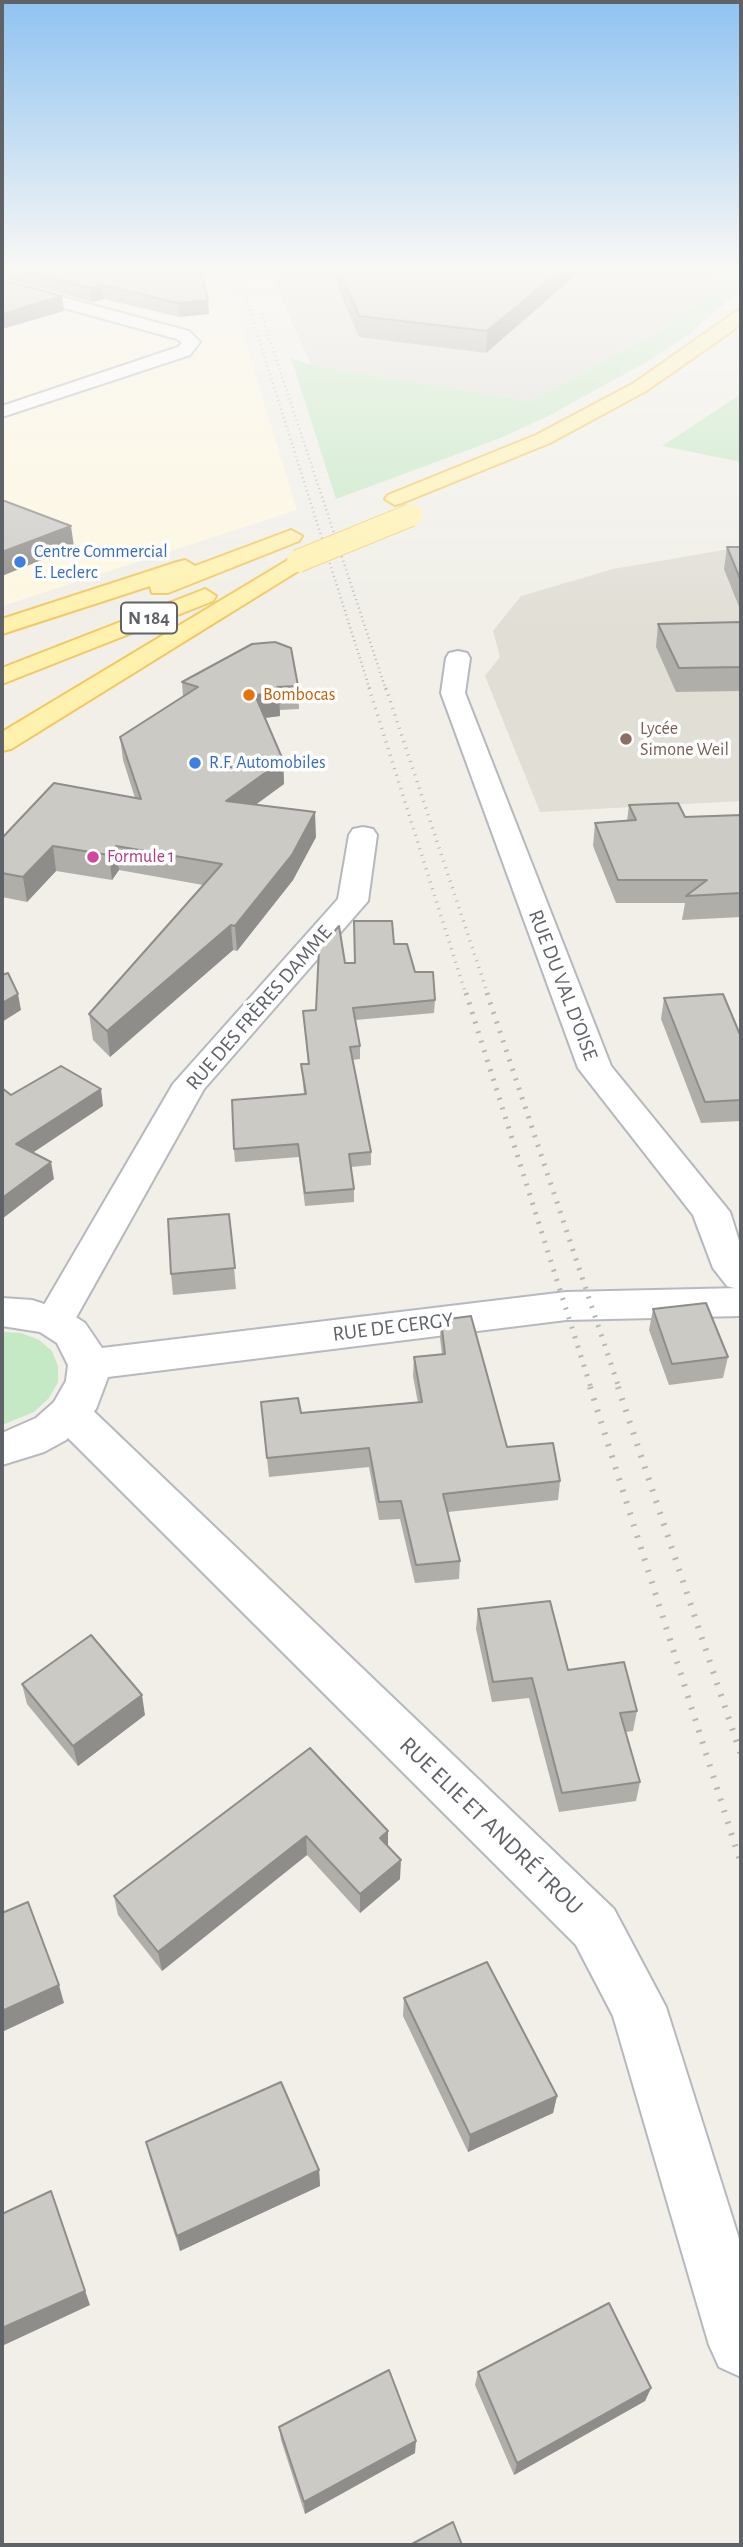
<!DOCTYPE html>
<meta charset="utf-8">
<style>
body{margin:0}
#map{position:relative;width:743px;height:2547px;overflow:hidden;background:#f1efe8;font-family:"Alegreya Sans",sans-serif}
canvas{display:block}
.frame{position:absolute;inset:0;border:4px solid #5f6368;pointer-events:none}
</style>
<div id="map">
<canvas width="743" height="2547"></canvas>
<div class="frame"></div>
</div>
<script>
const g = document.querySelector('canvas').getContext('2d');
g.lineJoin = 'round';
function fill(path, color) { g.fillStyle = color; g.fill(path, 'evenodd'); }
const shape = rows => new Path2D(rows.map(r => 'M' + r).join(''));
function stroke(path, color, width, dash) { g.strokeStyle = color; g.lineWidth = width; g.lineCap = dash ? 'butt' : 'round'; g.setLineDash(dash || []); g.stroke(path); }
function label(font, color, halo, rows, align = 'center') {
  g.font = font + ' "Alegreya Sans",sans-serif'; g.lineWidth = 7; g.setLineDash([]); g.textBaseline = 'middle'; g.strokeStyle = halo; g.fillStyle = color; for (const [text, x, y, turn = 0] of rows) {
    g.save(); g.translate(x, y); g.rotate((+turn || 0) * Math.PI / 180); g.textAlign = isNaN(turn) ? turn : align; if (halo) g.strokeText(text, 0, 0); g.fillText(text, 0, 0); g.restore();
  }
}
const commercial = shape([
 [2,267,222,267,297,510,2,606]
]);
const industrial = shape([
 [267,267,732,267,694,306,657,332,531,401,311,365]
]);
const education = shape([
 [741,547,741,801,540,812,485,676,500,657,493,631,521,596,613,569]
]);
const green = shape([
 [732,267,741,267,741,289,689,334,650,360,550,415,498,439,336,499,291,358,311,365,531,401,657,332,694,306],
 [741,394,741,462,662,446],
 [2,1332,21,1333,39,1340,52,1351,58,1366,58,1382,49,1398,34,1412,2,1425]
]);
const street = shape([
 [2,281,189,331,200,342,190,355,2,417,2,406,178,347,182,343,177,339,2,291,2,281],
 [458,651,467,653,470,658,465,693,611,1066,730,1212,741,1247,741,1290,727,1286,713,1268,693,1215,578,1068,441,693,446,658,449,653,458,651],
 [363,827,373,829,377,835,368,901,204,1089,68,1332,54,1336,40,1332,34,1322,173,1084,338,899,349,835,353,829,363,827],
 [69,1397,84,1402,614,1909,666,2007,741,2245,741,2377,719,2367,709,2345,613,2016,576,1945,54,1424,48,1413,54,1402,69,1397]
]);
const secondary = shape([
 [741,1288,741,1316,566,1320,108,1377,96,1409,66,1440,44,1452,2,1465,2,1433,36,1418,54,1402,66,1381,68,1365,57,1343,40,1332,2,1326,2,1298,32,1300,68,1312,85,1323,102,1348,566,1292,741,1288]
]);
const primary = shape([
 [741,308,741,322,732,331,646,391,550,443,402,503,395,505,385,499,388,495,536,435,634,383,741,308],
 [291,530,302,536,299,541,168,593,152,593,150,586,2,634,2,619,177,562,185,560,195,566,291,530],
 [298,554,306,556,309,561,306,566,11,749,2,751,2,732,298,554],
 [205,589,216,596,213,601,2,684,2,668,205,589]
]);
const railFar3 = shape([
 [236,267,370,690],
 [261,313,386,690]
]);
const railFar2 = shape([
 [369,688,466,995],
 [386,688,488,995]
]);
const railFar1 = shape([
 [466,993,591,1388],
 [487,993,619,1388]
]);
const rail = shape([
 [590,1387,741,1864],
 [618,1387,741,1755]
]);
const primaryBridge = shape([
 [298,561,411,515]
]);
const wall = shape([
 [2,267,200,267,208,300,209,314,179,317,104,299,92,302,3,278,2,279],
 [291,267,585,267,486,353,359,337,337,286,337,277,291,272],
 [727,547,741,547,741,612,724,569],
 [741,622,741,691,676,692,656,647,658,624],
 [182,682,298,686,299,709,280,710,280,716,265,718,283,760,284,784,256,804,316,837,293,880,237,951,233,950,110,1057,93,1040,89,1014,203,885,119,870,112,880,56,871,27,902,2,897,2,838,135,798,123,760,120,737,183,697],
 [629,805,685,817,741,815,741,917,682,920,685,903,616,903,593,846,595,823,627,821],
 [394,944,415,972,435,1000,434,1013,355,1020,360,1046,360,1059,352,1060,371,1152,371,1165,351,1167,354,1189,354,1202,305,1206,299,1157,235,1162,234,1149,304,1094,301,1064,308,1064,303,1011,316,1010,345,963,354,963],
 [664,998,741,1037,741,1121,701,1123,661,1019],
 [229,1214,236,1289,173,1295,171,1274],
 [653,1309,728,1357,723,1378,669,1385,649,1330],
 [441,1320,507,1447,560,1481,558,1500,448,1512,460,1561,459,1579,415,1583,400,1519,379,1520,369,1467,269,1477,261,1402,301,1413,418,1403,413,1376,414,1357,442,1354,440,1338],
 [478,1609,568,1670,637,1711,633,1731,626,1732,640,1782,636,1801,559,1812,529,1698,492,1702,476,1629],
 [22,1684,145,1715,78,1766,27,1704],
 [310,1748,388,1831,388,1846,400,1879,360,1913,307,1855,162,1971,118,1915,114,1896],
 [404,1998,557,2096,553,2113,468,2152,403,2016],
 [146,2142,319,2170,320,2186,180,2251,150,2158],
 [478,2372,651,2388,645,2401,514,2475,475,2385],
 [279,2427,415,2453,305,2514,281,2440]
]);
const shadedWall = shape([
 [564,267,585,267,486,353,487,331],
 [102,285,104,299,92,302,90,288],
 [62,296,64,311,2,329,2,314],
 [208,300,209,314,179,317,178,303],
 [71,526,74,547,2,576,2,552],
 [279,693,280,716,256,719,255,695],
 [283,760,284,784,228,825,226,801],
 [315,812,316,837,293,880,237,951,235,926],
 [53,846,56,871,27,902,23,877],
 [116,846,119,870,112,880,109,855],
 [231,925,233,950,110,1057,107,1031],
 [18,994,21,1010,2,1022,2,1003],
 [101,1089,103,1106,19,1162,16,1144],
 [51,1162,54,1179,2,1219,2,1198],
 [142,1695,145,1715,78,1766,73,1746],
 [388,1831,388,1850,380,1838],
 [306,1836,307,1855,162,1971,158,1952],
 [401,1860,400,1879,360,1913,360,1894],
 [59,1985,64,2003,2,2032,2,2011],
 [557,2096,553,2113,468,2152,470,2135],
 [319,2170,320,2186,180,2251,177,2236],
 [51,2191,90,2305,2,2346,2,2328],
 [651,2388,645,2401,514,2475,517,2463],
 [416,2441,415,2453,305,2514,304,2502]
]);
const building = shape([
 [12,267,200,267,208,300,178,303,102,285,90,288,12,267],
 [338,267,564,267,487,331,359,316,338,267],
 [2,280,62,296,2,314,2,280],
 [2,500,71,526,2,552,2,500],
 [727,547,741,547,741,581,727,547],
 [741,622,741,667,679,668,658,624,741,622],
 [275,642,291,648,298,686,277,687,279,693,255,695,283,760,226,801,315,812,292,855,235,926,231,925,107,1031,89,1014,222,864,116,846,109,855,53,846,23,877,2,873,2,838,54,783,141,799,120,737,198,687,182,682,252,644,275,642],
 [678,803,685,817,741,815,741,893,686,896,707,880,618,880,595,823,636,820,629,805,678,803],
 [354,921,392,921,394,944,407,944,415,972,433,972,435,1000,353,1008,360,1046,350,1047,371,1152,349,1154,354,1189,305,1193,298,1144,234,1149,232,1100,306,1094,301,1064,309,1064,303,1011,316,1010,319,949,339,926,345,963,355,963,354,921],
 [8,973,18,994,2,1003,2,975,8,973],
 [723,994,741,1037,741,1100,705,1102,664,998,723,994],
 [61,1066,101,1089,16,1144,51,1162,2,1198,2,1088,11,1095,61,1066],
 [229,1214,235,1268,171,1274,168,1219,229,1214],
 [706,1303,728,1357,672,1364,653,1309,706,1303],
 [471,1316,507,1447,553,1443,560,1481,443,1494,460,1561,416,1565,401,1501,379,1502,369,1448,267,1458,261,1402,298,1398,301,1413,422,1402,414,1357,445,1354,441,1320,471,1316],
 [550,1601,568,1670,624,1662,637,1711,620,1713,640,1782,562,1793,532,1678,493,1682,478,1609,550,1601],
 [91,1635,142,1695,73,1746,22,1684,91,1635],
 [310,1748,388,1831,380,1838,401,1860,360,1894,306,1836,158,1952,114,1896,310,1748],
 [28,1902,59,1985,2,2011,2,1913,28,1902],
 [487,1962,557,2096,470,2135,404,1998,487,1962],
 [281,2082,319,2170,177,2236,146,2142,281,2082],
 [51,2191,85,2291,2,2328,2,2214,51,2191],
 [609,2303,651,2388,517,2463,478,2372,609,2303],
 [389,2370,416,2441,304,2502,279,2427,389,2370],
 [453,2522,462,2545,410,2545,453,2522]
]);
const markers = [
 [20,562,7,"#3f7fe0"],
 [249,695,7,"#e8710a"],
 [626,739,7,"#8d6e63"],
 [195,763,7,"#3f7fe0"],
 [93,857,7,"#d1479c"]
];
const farShopnames = [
 ["Centre Commercial",34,552],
 ["E. Leclerc",34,573],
 ["R.F. Automobiles",209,763]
];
const farFoodnames = [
 ["Bombocas",263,695]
];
const farEducationnames = [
 ["Lycée",640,729],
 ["Simone Weil",640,750]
];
const farHotelnames = [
 ["Formule 1",107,857]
];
const shields = [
 [149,618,56]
];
const shieldNames = [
 ["N 184",149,618]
];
const streetNames = [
 ["RUE DU VAL D'OISE",563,985,69],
 ["RUE DES FRÈRES DAMME",259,1008,-49],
 ["RUE DE CERGY",393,1327,-7]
];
const nearStreetnames = [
 ["RUE ELIE ET ANDRÉ TROU",491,1826,44]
];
fill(commercial, '#fef7e0');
fill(industrial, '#e0deda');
fill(education, '#e1ded6');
fill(green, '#c5e8c5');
stroke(street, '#b5b8bc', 4);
stroke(secondary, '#b6babf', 4);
stroke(primary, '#f2c960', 4);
fill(street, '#fff');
fill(secondary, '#fff');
fill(primary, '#fff2af');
stroke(railFar3, '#b6b7b8', 2.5, [1, 3.5]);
stroke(railFar2, '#b6b7b8', 3.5, [1, 6]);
stroke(railFar1, '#b6b7b8', 5, [2, 8]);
stroke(rail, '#b6b7b8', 6, [2, 10]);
stroke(primaryBridge, '#f2c960', 24, []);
stroke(primaryBridge, '#fff2af', 22);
fill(wall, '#afaea9');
fill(shadedWall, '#8f8d8a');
fill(building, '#cccac5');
stroke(building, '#8f8d8a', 2);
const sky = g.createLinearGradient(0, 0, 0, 624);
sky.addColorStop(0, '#8fc3f1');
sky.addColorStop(0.43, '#f9f8f5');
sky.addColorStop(1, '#f9f8f500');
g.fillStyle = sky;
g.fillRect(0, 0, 743, 624);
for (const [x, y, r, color] of markers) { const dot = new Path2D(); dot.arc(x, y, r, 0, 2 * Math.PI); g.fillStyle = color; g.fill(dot); stroke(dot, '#fff', 2.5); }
label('18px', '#366cbe', '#fff', farShopnames, 'left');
label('18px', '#c56008', '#fff', farFoodnames, 'left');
label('18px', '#785e54', '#fff', farEducationnames, 'left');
label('18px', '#b23c85', '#fff', farHotelnames, 'left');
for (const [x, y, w] of shields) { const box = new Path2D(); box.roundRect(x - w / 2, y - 15.5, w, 31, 5); g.fillStyle = '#fff'; g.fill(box); stroke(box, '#5f6368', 2); }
label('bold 19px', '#5f6368', null, shieldNames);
label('21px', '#5f6368', '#fff', streetNames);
label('24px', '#5f6368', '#fff', nearStreetnames);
</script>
